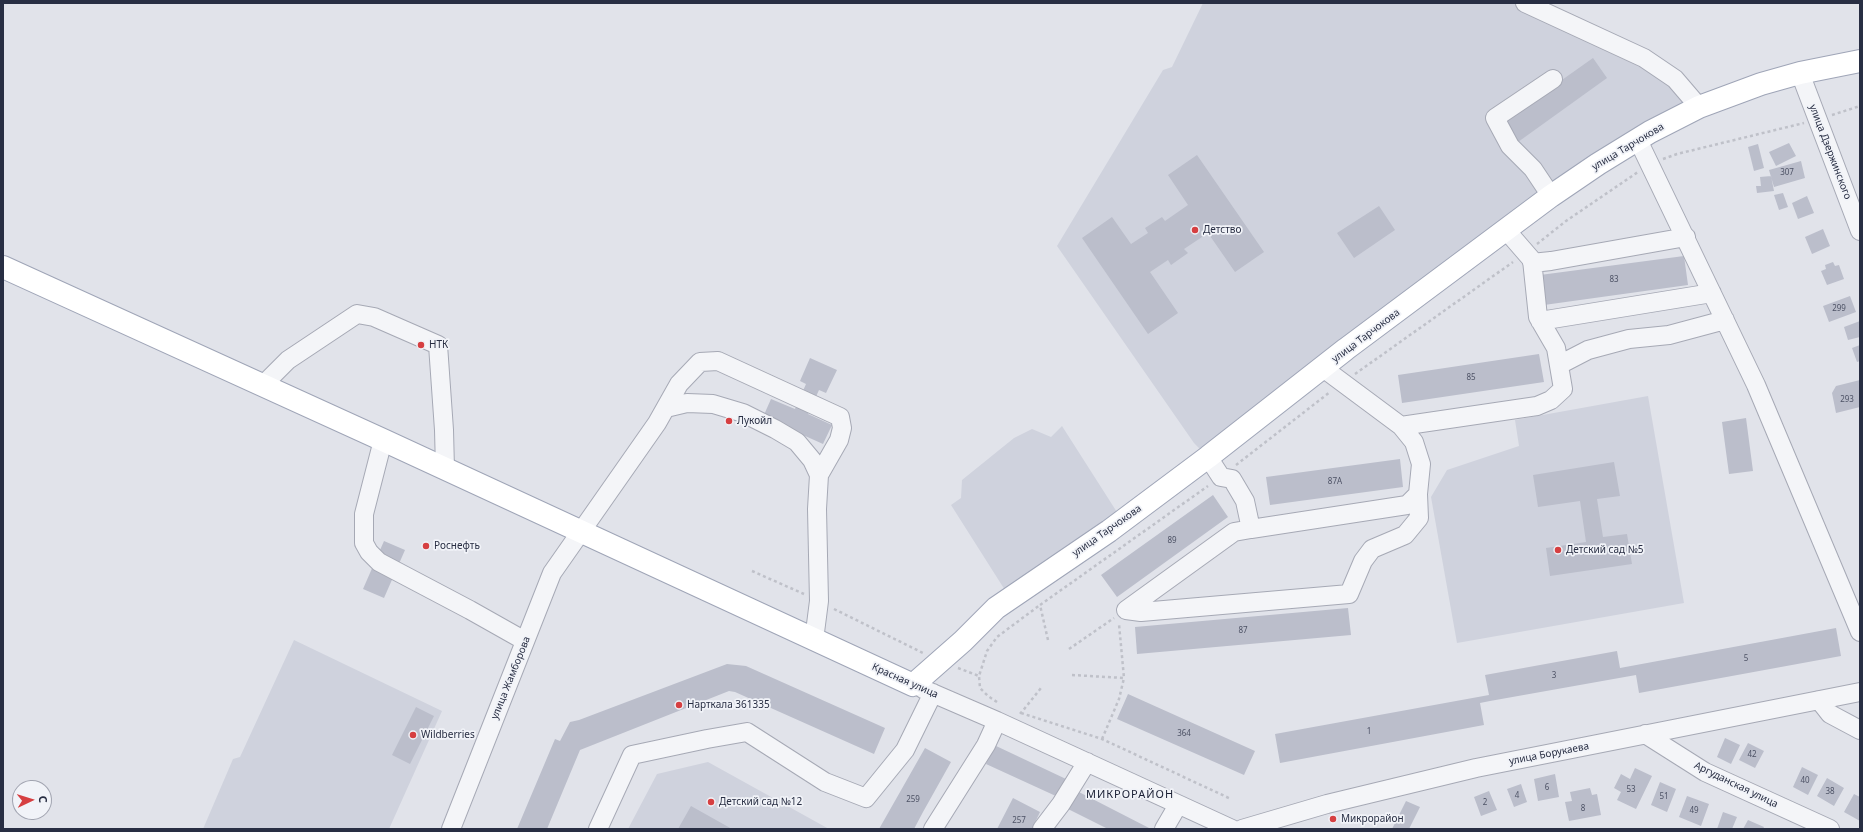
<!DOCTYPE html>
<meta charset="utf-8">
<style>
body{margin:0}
#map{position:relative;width:1863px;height:832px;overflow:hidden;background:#e1e3ea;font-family:"Noto Sans",sans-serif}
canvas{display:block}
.frame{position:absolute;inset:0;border:4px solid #282e43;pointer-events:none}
.north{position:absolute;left:12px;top:780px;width:40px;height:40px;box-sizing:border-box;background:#f1f3f8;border:1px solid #a1a4b0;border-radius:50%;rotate:86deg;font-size:11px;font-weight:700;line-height:16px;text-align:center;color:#282e43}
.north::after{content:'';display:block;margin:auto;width:14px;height:18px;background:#d63f41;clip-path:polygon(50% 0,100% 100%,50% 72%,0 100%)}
</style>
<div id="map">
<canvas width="1863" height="832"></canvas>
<div class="frame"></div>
<div class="north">С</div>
</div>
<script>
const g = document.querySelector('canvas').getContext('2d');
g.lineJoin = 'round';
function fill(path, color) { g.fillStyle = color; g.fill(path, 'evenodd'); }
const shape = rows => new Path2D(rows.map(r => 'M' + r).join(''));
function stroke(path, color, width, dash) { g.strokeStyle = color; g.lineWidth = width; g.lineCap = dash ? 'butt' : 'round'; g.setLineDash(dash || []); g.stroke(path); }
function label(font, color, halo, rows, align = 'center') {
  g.font = font + ' "Noto Sans",sans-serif'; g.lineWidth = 3.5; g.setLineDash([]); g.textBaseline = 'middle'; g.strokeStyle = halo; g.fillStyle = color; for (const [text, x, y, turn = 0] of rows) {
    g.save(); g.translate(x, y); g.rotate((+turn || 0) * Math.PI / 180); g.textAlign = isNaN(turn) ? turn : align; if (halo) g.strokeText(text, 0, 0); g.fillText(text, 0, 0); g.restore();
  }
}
const built = shape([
 [1203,3,1525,3,1644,58,1699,107,1650,132,1208,457,1194,443,1057,246,1163,70,1172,67],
 [1648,396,1684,603,1457,643,1431,497,1447,470,1519,446,1515,420],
 [1062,426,1122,520,1010,598,951,505,961,498,962,480,1014,438,1032,429,1051,437],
 [294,640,442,711,389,829,203,829,233,759,240,757],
 [708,762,829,829,628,829,657,774]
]);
const building = shape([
 [1593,58,1607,78,1518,142,1504,121],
 [1789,143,1796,156,1776,166,1769,152],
 [1758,144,1764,168,1754,171,1748,147],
 [1197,155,1264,252,1235,272,1208,233,1184,249,1188,253,1171,265,1168,260,1150,272,1178,313,1148,334,1082,238,1112,217,1131,244,1148,233,1145,228,1162,217,1165,221,1188,205,1168,175],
 [1801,161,1805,178,1774,187,1769,170],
 [1771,176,1774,191,1757,193,1756,186,1761,186,1760,177],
 [1783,193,1788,207,1779,210,1774,195],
 [1807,196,1814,213,1798,219,1792,203],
 [1379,206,1395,230,1354,258,1337,233],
 [1823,229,1830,246,1812,254,1805,237],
 [1684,256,1688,285,1544,305,1540,275],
 [1833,262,1835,266,1839,265,1844,279,1827,285,1821,271,1826,269,1825,265],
 [1850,296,1856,312,1829,322,1823,306],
 [1860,321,1860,337,1848,340,1844,327],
 [1860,345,1860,361,1857,362,1852,348],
 [1539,354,1544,382,1402,403,1398,375],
 [810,358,837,370,826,393,819,390,808,414,832,425,823,444,763,417,771,399,795,409,806,384,800,381],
 [1860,380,1860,407,1836,413,1832,393,1836,386],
 [1746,418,1753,471,1729,474,1722,422],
 [1400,459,1403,487,1270,505,1266,477],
 [1614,462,1620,496,1597,499,1603,537,1627,534,1632,564,1550,576,1546,548,1586,542,1580,501,1538,507,1533,475],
 [1213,495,1228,517,1117,597,1101,575],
 [384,541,405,550,384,598,363,589],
 [1348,608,1351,635,1137,654,1135,627],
 [1836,628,1841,656,1639,693,1636,675,1490,701,1480,703,1484,725,1280,763,1275,734,1489,695,1485,675,1617,651,1620,668],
 [727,664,746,666,885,728,874,754,735,692,729,691,580,750,547,829,517,829,555,739,560,741,570,722,579,720],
 [1128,694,1255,751,1244,775,1117,719],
 [416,707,434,716,410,764,392,755],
 [1725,738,1740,745,1731,764,1717,757],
 [1748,743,1764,751,1755,768,1739,760],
 [994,745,1066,779,1058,797,986,764],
 [925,748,951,762,923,812,914,829,879,829],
 [1802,767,1818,775,1808,795,1793,787],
 [1635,768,1652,776,1636,809,1617,800,1621,792,1614,788,1621,774,1630,779],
 [1555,774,1559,797,1538,801,1534,779],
 [1827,778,1844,788,1834,806,1817,796],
 [1660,782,1676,789,1667,812,1651,805],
 [1521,784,1527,802,1514,807,1507,789],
 [1590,788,1592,795,1597,794,1601,815,1569,821,1565,802,1572,801,1570,792],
 [1077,791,1151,829,1108,829,1068,809],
 [1489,791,1497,810,1481,816,1474,797],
 [1854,794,1860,797,1860,821,1844,812],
 [1687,796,1709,804,1701,826,1679,817],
 [1013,798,1040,812,1032,829,997,829],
 [1406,801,1420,807,1409,829,1392,829],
 [691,806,732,829,678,829],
 [1723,812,1737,817,1732,829,1717,829],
 [1748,820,1764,827,1763,829,1743,829]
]);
const path = shape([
 [1832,115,1860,106],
 [1663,159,1677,154,1804,123],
 [1537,244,1566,221,1638,172],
 [1355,374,1513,262],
 [1236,465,1330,392],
 [752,571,804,594],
 [834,609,923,653],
 [1048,640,1040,605,1208,486],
 [1069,649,1114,618],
 [958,668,979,676],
 [1072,675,1124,678,1119,624],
 [997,702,988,696,980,688,979,676,987,651,997,637,1040,605],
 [1020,712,1021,713,1041,688],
 [1021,713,1102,739,1231,799],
 [1102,739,1119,699,1124,678]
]);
const minor = shape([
 [1525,3,1644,58,1675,79,1699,107],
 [1800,73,1860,231],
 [1638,140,1756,385,1860,632],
 [1551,196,1533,169,1510,146,1495,118,1553,79],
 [1532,263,1551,261,1686,237],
 [1540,321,1712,293],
 [1559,365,1588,350,1629,339,1669,335,1725,320],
 [1323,368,1401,426,1537,406,1551,400,1563,389,1556,348,1538,317,1532,260,1506,230],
 [263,385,288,360,357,314,374,317,438,345,444,430,445,469],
 [666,408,687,403,713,404,743,413,775,429,797,442,812,460,819,475],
 [383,440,364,514,364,543,369,552,379,562,470,610,525,641],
 [1208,457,1221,477,1232,479,1245,501,1251,529,1234,532,1126,610,1141,612,1349,594,1363,561,1372,549,1405,535,1419,518,1418,494],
 [1251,529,1407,505,1418,494,1421,464,1414,442,1401,426],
 [923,689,997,721,1232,829],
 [1819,700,1830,714,1860,730],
 [1645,734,1705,772,1830,829],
 [451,829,552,573,657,423,679,384,700,362,718,361,840,417,842,428,839,440,819,475,817,509,819,601,814,640],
 [598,829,632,755,707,739,747,732,825,782,866,798,905,750,933,693],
 [933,829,986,745,997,721],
 [1042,829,1061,804,1087,762],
 [1164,829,1178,805],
 [1242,829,1327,804,1476,768,1860,692]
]);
const major = shape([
 [3,267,383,440,913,685,963,641,996,608,1109,531,1208,457,1346,349,1551,196,1598,164,1650,132,1699,107,1761,84,1800,73,1860,61]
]);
const markers = [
 [1195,230,4,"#d63f41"],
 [421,345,4,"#d63f41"],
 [729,421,4,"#d63f41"],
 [426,546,4,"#d63f41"],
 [1558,550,4,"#d63f41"],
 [679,705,4,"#d63f41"],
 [413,735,4,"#d63f41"],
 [711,802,4,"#d63f41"],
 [1333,819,4,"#d63f41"]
];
const numberNames = [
 ["307",1787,173],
 ["83",1614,280],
 ["299",1839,309],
 ["85",1471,378],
 ["293",1847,400],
 ["87А",1335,482],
 ["89",1172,541],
 ["87",1243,631],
 ["5",1746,659],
 ["3",1554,676],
 ["1",1369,732],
 ["364",1184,734],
 ["42",1752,755],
 ["40",1805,781],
 ["6",1547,788],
 ["53",1631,790],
 ["38",1830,792],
 ["4",1517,796],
 ["51",1664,797],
 ["259",913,800],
 ["2",1485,803],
 ["8",1583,809],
 ["49",1694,811],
 ["257",1019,821]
];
const streetNames = [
 ["улица Тарчокова",1628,147,-31],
 ["улица Дзержинского",1830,152,69],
 ["улица Тарчокова",1366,336,-37],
 ["улица Тарчокова",1107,531,-35],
 ["улица Жамборова",511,678,-68],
 ["Красная улица",905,681,24],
 ["улица Борукаева",1549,754,-11],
 ["Аргуданская улица",1736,785,26]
];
const poiNames = [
 ["Детство",1203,230],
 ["НТК",429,345],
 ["Лукойл",737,421],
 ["Роснефть",434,546],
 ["Детский сад №5",1566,550],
 ["Нарткала 361335",687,705],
 ["Wildberries",421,735],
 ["Детский сад №12",719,802],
 ["Микрорайон",1341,819]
];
const neighbourhoodNames = [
 ["МИКРОРАЙОН",1130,795]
];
fill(built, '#cfd2dd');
fill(building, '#bbbecb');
stroke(minor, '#a6a9b5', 20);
stroke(major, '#9fa5b7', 24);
stroke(path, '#bfc1c9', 2.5, [3, 3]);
stroke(minor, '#f4f5f8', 18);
stroke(major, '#fff', 22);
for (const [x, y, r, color] of markers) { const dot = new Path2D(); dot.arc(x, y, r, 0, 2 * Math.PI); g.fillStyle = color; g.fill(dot); stroke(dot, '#f1f3f8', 1.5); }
label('8px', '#4d5265', null, numberNames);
label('10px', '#282e43', '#f1f3f8', streetNames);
label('10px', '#282e43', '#f1f3f8', poiNames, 'left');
g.letterSpacing = '1px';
label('11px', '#1a1f34', '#f1f3f8', neighbourhoodNames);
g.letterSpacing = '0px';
</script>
